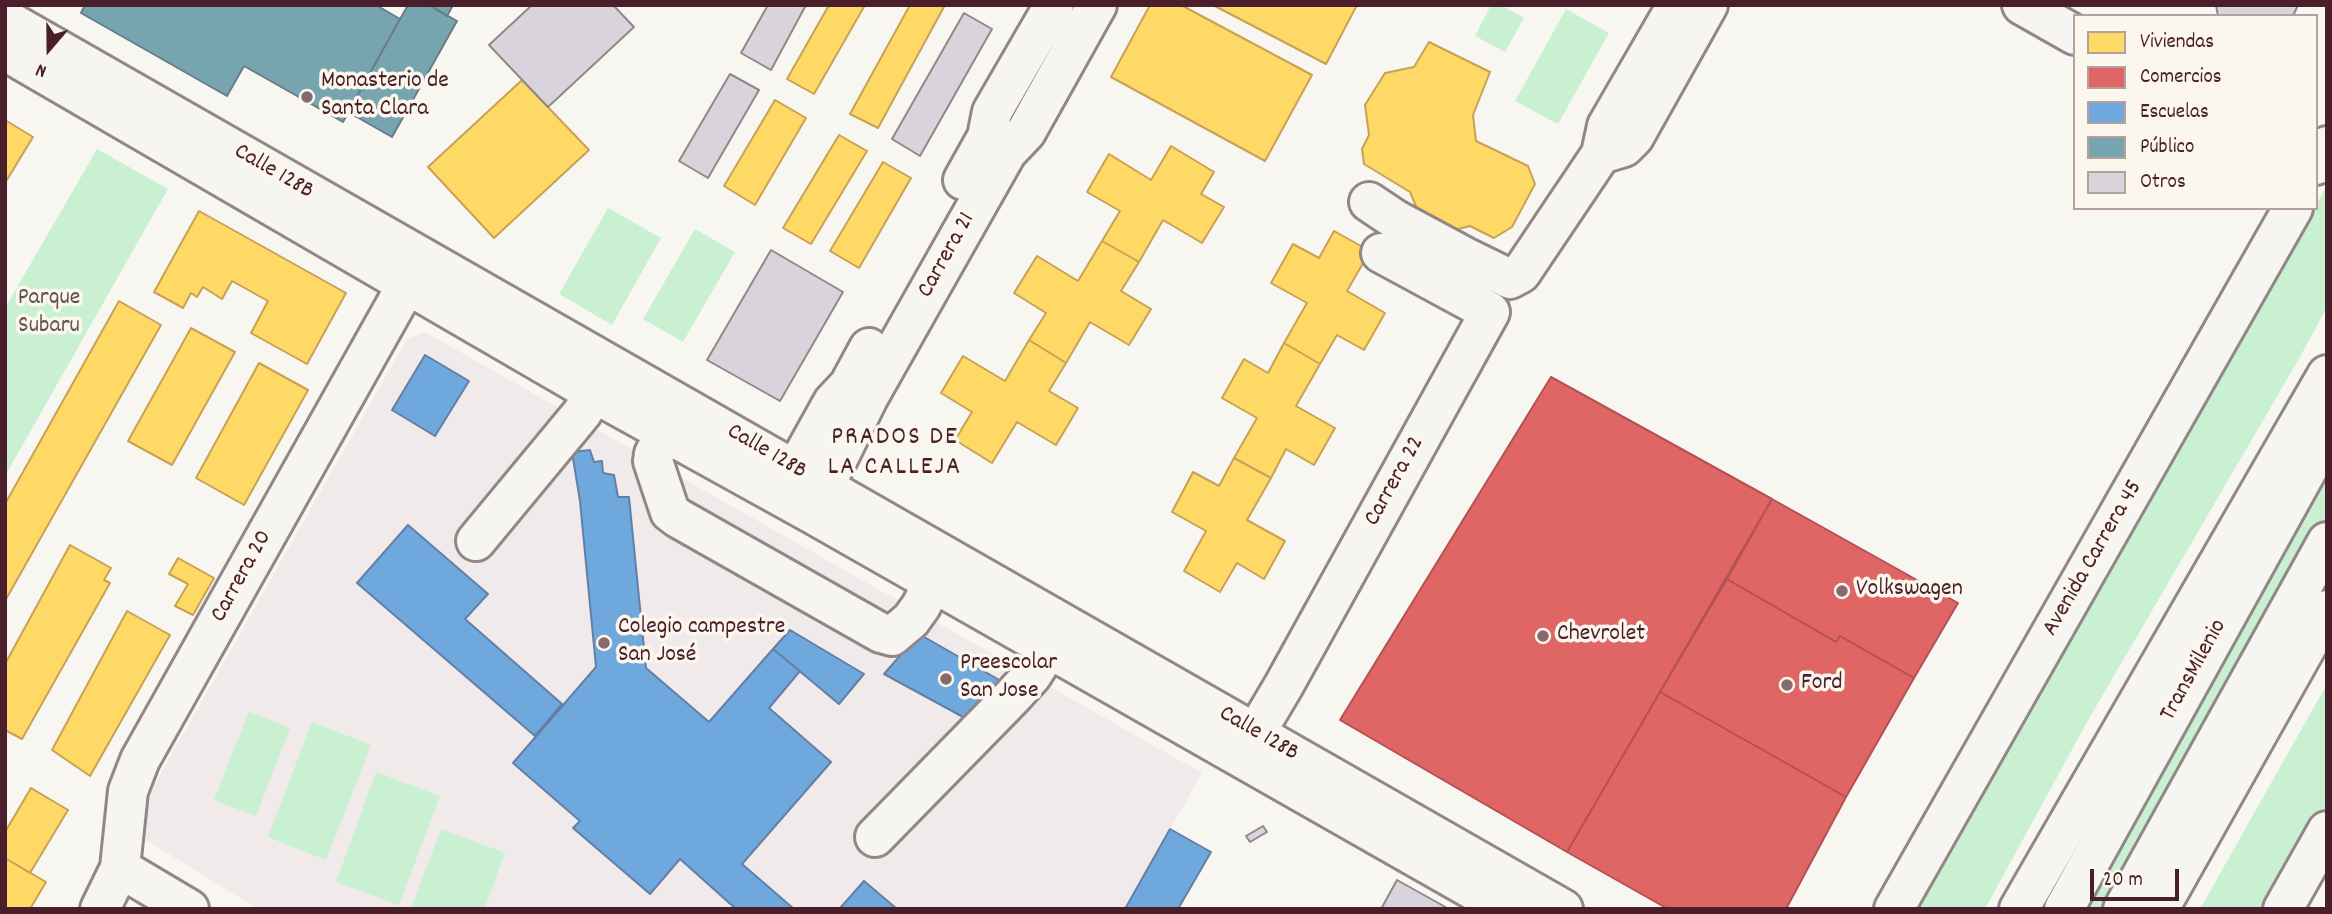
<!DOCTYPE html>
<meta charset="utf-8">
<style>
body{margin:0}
#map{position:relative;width:2332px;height:914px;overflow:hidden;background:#f8f6f0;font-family:Dekko,sans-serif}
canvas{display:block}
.frame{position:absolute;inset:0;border:7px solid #4a1f2b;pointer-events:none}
.legend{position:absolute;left:2073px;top:14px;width:245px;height:196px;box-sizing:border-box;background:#fbf7ec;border:2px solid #b4a19f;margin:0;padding:9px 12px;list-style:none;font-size:21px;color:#4a1f2b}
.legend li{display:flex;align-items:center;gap:14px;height:35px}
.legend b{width:35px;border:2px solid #b4a19f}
.north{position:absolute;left:14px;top:14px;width:70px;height:70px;-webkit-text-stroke:5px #fbf7ec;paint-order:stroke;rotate:200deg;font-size:19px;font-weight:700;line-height:28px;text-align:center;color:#4a1f2b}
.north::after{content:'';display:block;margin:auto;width:24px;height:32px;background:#4a1f2b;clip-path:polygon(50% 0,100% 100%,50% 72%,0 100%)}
.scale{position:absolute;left:2090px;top:869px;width:89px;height:32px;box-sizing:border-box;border:4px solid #4a1f2b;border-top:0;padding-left:9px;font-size:21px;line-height:24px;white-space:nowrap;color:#4a1f2b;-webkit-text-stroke:5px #fbf7ec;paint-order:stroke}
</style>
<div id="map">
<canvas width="2332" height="914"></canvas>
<div class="frame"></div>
<ul class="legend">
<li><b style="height:19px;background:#ffd966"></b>Viviendas</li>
<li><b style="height:19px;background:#e06666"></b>Comercios</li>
<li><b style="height:19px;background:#6fa8dc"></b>Escuelas</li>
<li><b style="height:19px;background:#76a5af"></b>Público</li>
<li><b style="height:19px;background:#d9d4db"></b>Otros</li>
</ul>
<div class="north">N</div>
<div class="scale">20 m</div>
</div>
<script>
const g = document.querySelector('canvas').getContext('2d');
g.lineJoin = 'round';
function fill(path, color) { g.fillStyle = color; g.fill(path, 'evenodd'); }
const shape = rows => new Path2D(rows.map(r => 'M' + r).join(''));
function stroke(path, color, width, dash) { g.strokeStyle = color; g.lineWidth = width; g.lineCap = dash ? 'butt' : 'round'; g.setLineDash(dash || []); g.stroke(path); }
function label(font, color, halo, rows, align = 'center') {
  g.font = font + ' Dekko,sans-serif'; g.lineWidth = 7; g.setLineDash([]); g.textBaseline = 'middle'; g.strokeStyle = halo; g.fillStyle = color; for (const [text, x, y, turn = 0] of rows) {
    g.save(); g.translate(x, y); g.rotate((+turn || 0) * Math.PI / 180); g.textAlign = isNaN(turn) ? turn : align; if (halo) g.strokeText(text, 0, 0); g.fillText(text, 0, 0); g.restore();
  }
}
const built = shape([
 [425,332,1202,773,1125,909,258,909,146,840,143,805,407,339]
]);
const green = shape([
 [1491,5,1501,5,1524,18,1505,52,1475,36],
 [1566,9,1609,33,1558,124,1515,101],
 [97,149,168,189,5,476,5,308],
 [2327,186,2327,307,2300,357,2087,722,1985,909,1917,909,2042,692,2280,267,2314,208,2316,208,2316,204],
 [608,208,661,238,612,325,559,294],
 [695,229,735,252,683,342,643,319],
 [2327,449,2327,518,2107,909,2072,909],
 [2327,684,2327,806,2269,909,2200,909],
 [249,712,290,728,256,816,214,800],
 [312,722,371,745,326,860,268,837],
 [376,772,440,796,399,905,336,882],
 [441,829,505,853,484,909,411,909]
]);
const homes = shape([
 [829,5,865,5,814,94,787,79,829,5],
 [910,5,945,5,878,128,850,114,910,5],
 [1150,5,1181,5,1312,75,1265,161,1111,77,1150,5],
 [1213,5,1357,5,1326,64,1213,5],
 [1429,42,1490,72,1473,115,1476,141,1528,166,1535,184,1512,227,1494,238,1470,226,1451,231,1419,213,1410,192,1364,164,1362,149,1369,135,1365,105,1385,73,1414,67,1429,42],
 [522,80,589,150,494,238,428,167,522,80],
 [775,100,806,118,755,205,724,186,775,100],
 [5,120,33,137,5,183,5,120],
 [839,135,867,151,811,244,783,228,839,135],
 [1171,146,1214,172,1201,194,1224,207,1202,243,1163,220,1139,262,1102,241,1120,211,1087,192,1109,154,1151,180,1171,146],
 [883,162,911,178,859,268,830,251,883,162],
 [199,211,346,293,307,364,251,333,268,301,232,281,222,299,203,287,197,297,191,293,183,308,154,292,199,211],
 [1334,231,1370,251,1347,291,1385,313,1364,350,1337,335,1320,364,1284,343,1307,303,1271,283,1293,244,1319,258,1334,231],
 [1102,241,1139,262,1121,291,1151,309,1129,345,1090,322,1066,363,1029,340,1046,313,1014,293,1037,256,1078,281,1102,241],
 [119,301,161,325,5,601,5,504,119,301],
 [191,328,235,352,172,465,128,441,191,328],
 [1029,340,1066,363,1049,391,1078,408,1056,445,1017,422,992,463,955,440,972,412,941,393,963,356,1005,381,1029,340],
 [1284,343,1320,364,1296,406,1335,428,1314,465,1286,449,1271,478,1234,458,1257,418,1222,398,1244,359,1268,373,1284,343],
 [259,363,308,390,244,505,196,478,259,363],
 [1234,458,1271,478,1247,520,1285,541,1264,579,1237,563,1220,592,1184,571,1206,531,1172,512,1193,472,1219,486,1234,458],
 [70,545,111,568,104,580,110,583,22,739,5,730,5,664,70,545],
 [178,558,214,578,193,615,175,606,188,584,169,574,178,558],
 [127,611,170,635,90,776,52,750,127,611],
 [31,788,68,810,30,873,5,858,5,832,31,788],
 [5,858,46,882,30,909,5,909,5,858]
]);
const shops = shape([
 [1551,377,1772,499,1567,852,1340,720,1551,377],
 [1772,499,1958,603,1914,678,1840,636,1836,642,1727,579,1772,499],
 [1727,579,1836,642,1840,636,1914,678,1846,797,1660,692,1727,579],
 [1660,692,1846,797,1786,909,1668,909,1567,852,1660,692]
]);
const schools = shape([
 [425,355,469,381,435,436,392,410,425,355],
 [590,450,594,462,602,461,603,473,614,475,618,497,629,497,646,668,709,722,773,649,800,671,769,708,831,762,742,864,794,909,736,909,680,859,650,894,573,828,580,821,513,763,596,667,580,501,572,452,590,450],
 [408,525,488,594,465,619,562,704,535,736,357,583,408,525],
 [790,630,864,674,839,704,773,649,790,630],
 [919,634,1008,685,976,724,884,674,919,634],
 [1170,829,1211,852,1178,909,1125,909,1170,829],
 [864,881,897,909,843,909,841,907,864,881]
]);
const public = shape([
 [85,5,376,5,400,19,343,122,244,66,227,96,81,13,85,5],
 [408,5,429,5,457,21,392,137,348,112,408,5],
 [429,5,453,5,447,16,429,5]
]);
const building = shape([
 [532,5,613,5,634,27,548,107,489,45,532,5],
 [768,5,806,5,771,70,741,53,768,5],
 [2216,5,2298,5,2293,16,2218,16,2216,5],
 [964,13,992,29,920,156,892,139,964,13],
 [730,74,759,90,708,178,679,161,730,74],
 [771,250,843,292,780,401,707,360,771,250],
 [1263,826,1267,832,1250,842,1246,836,1263,826],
 [1397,880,1449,909,1381,909,1397,880]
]);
const minor = shape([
 [2022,5,2075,35],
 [5,19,1563,909],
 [5,51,594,393,811,513,1507,909],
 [1601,154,1624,147,1634,137,1708,5],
 [963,180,987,137,992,112,1054,5],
 [1369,202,1396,220,1465,257,1510,279,1521,273,1601,154,1607,126,1677,5],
 [665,433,654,454,653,461,670,512,678,518,881,633,892,636,911,620,921,606,933,583],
 [783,492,833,402,849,385,869,348],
 [813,509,868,398,1007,152,1026,132,1097,5],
 [476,541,582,413,594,393],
 [1242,756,1284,685,1490,312,1381,253],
 [875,837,1013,696,1032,675,1049,648],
 [120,868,189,909],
 [100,909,120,868,128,791,140,760,419,263],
 [2064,909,2327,434],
 [2123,909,2327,542]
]);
const highway = shape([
 [2316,165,2327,146],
 [1894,909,2293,208],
 [2019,909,2327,375],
 [2159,909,2327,610],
 [2283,909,2327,831]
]);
const markers = [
 [307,97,7,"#876a70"],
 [1842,591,7,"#876a70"],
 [1543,636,7,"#876a70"],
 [604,643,7,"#876a70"],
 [946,679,7,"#876a70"],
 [1787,685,7,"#876a70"]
];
const poiNames = [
 ["Monasterio de",321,83],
 ["Santa Clara",321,111],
 ["Volkswagen",1856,591],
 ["Colegio campestre",618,629],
 ["San José",618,657],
 ["Chevrolet",1557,636],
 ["Preescolar",960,665],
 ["San Jose",960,693],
 ["Ford",1801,685]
];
const streetNames = [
 ["Calle 128B",273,173,30],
 ["Carrera 21",948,256,-61],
 ["Calle 128B",766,453,30],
 ["Carrera 22",1396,482,-61],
 ["Avenida Carrera 45",2094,559,-60],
 ["Carrera 20",243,577,-61],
 ["TransMilenio",2195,671,-61],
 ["Calle 128B",1258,735,30]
];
const parkNames = [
 ["Parque",49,300],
 ["Subaru",49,328]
];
const neighbourhoodNames = [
 ["PRADOS DE",895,439],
 ["LA CALLEJA",895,469]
];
fill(built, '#f0eaea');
fill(green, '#caf0d2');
fill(homes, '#ffd966');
stroke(homes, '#c9a154', 2);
fill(shops, '#e06666');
stroke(shops, '#b35154', 2);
fill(schools, '#6fa8dc');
stroke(schools, '#647fa7', 2);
fill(public, '#76a5af');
stroke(public, '#697d87', 2);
fill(building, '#d9d4db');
stroke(building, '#918787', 2);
stroke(minor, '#918787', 44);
stroke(highway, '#918787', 44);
stroke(minor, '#f6f5f1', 38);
stroke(highway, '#f6f5f1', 38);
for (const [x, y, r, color] of markers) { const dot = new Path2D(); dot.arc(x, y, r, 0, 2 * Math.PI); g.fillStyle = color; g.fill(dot); stroke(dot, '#fbf7ec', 2.5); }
label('24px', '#4a1f2b', '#fbf7ec', poiNames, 'left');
label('24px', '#4a1f2b', '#fbf7ec', streetNames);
label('24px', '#61524e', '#fbf7ec', parkNames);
g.letterSpacing = '2px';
label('26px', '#4a1f2b', '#fbf7ec', neighbourhoodNames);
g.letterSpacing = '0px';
</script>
